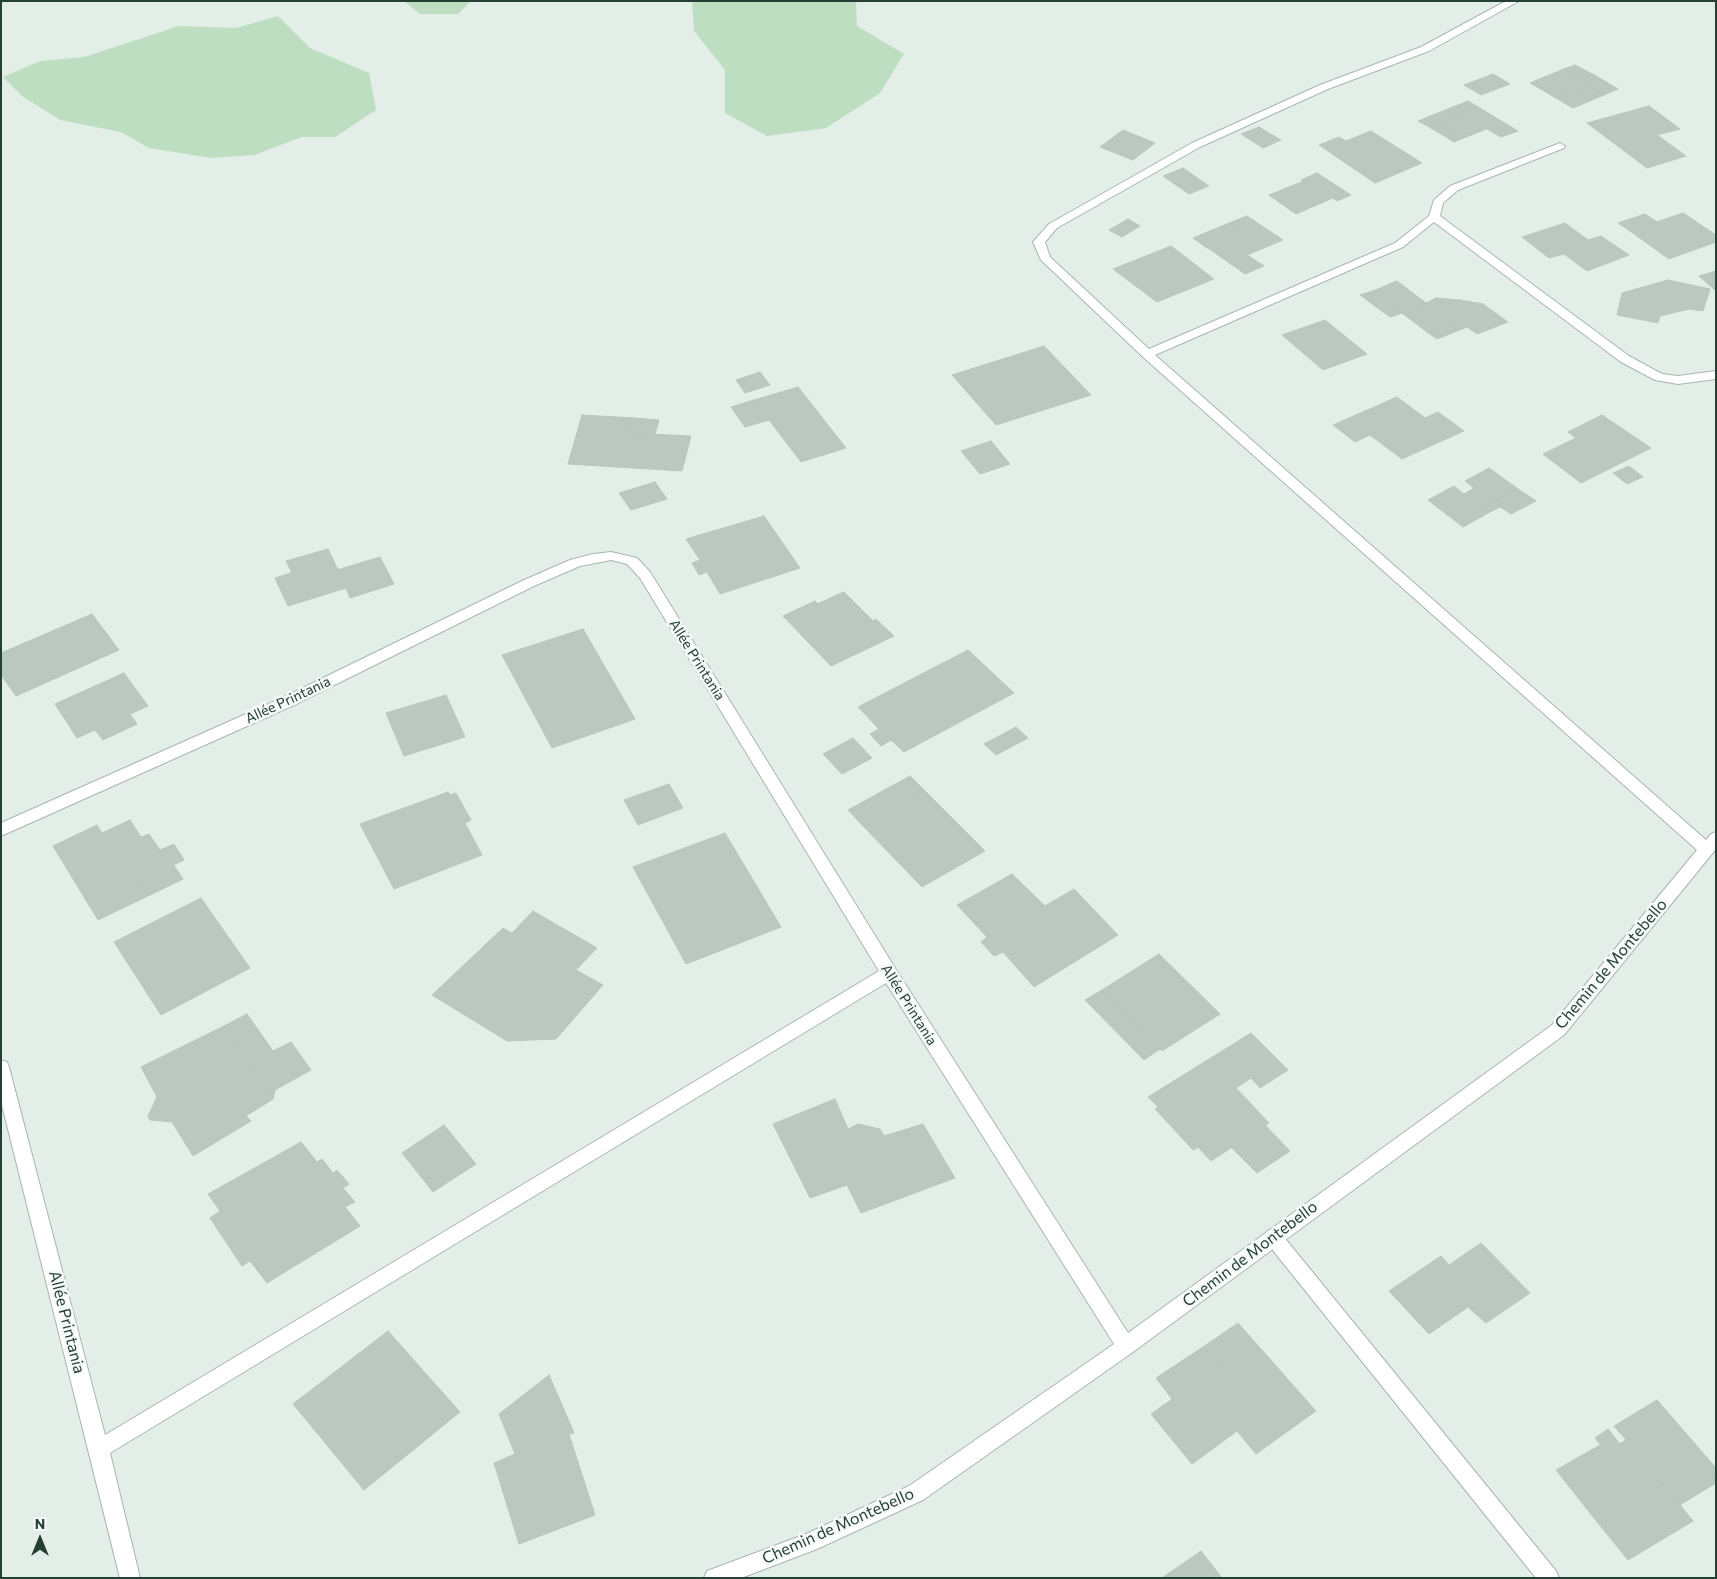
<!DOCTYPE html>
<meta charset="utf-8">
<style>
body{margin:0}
#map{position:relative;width:1717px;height:1579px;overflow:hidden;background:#e4eee8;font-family:Commissioner,sans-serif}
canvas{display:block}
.frame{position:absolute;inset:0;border:2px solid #243f34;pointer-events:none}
.north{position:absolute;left:15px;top:1514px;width:50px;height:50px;-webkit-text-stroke:4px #f5faf7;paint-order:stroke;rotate:0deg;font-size:14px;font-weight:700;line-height:20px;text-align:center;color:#243f34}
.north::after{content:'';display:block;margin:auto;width:18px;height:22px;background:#243f34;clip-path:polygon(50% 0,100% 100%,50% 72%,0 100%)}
</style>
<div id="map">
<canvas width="1717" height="1579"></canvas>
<div class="frame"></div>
<div class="north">N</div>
</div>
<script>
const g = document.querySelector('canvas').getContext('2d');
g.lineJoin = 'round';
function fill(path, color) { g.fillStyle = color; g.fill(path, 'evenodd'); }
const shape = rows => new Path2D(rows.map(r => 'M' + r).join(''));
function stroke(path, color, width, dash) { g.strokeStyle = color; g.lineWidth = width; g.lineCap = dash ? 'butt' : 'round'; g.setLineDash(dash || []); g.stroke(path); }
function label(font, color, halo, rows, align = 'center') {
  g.font = font + ' Commissioner,sans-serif'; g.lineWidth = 5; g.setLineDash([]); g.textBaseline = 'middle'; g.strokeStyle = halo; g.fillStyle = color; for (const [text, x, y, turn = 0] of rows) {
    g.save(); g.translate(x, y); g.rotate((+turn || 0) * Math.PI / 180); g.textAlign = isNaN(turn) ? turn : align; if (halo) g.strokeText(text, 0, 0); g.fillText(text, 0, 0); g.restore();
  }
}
const green = shape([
 [404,1,471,1,458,14,420,14],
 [692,1,856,1,857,26,904,54,880,93,826,128,767,136,725,113,725,70,694,31],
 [278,16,310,48,369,73,376,110,335,137,302,137,254,155,211,158,149,148,121,132,60,120,22,96,3,77,40,61,84,57,179,26,236,28]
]);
const building = shape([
 [1575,65,1598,77,1587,82,1564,69,1575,65],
 [1564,69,1587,82,1598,77,1618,89,1604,95,1593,89,1574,97,1566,93,1556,98,1530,83,1564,69],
 [1493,74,1510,84,1481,95,1464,85,1493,74],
 [1593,89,1604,95,1573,108,1556,98,1566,93,1574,97,1593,89],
 [1468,101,1478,107,1429,127,1418,121,1468,101],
 [1649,106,1680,129,1657,135,1686,156,1647,168,1587,123,1649,106],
 [1478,107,1518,131,1501,137,1478,124,1446,137,1429,127,1478,107],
 [1478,124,1486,129,1454,142,1446,137,1478,124],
 [1259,127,1281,140,1263,148,1241,134,1259,127],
 [1123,130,1155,143,1133,160,1100,147,1123,130],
 [1371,131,1422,163,1375,183,1319,145,1339,137,1346,141,1371,131],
 [1183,168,1209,186,1189,194,1163,176,1183,168],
 [1317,173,1351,195,1337,201,1333,198,1296,214,1269,195,1304,181,1301,180,1317,173],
 [1683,213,1716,235,1716,242,1669,259,1630,231,1683,213],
 [1645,214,1657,222,1630,231,1618,223,1645,214],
 [1247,216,1283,240,1247,255,1264,266,1245,274,1208,248,1244,233,1229,223,1247,216],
 [1128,219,1140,226,1122,237,1109,230,1128,219],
 [1229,223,1244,233,1207,248,1193,238,1229,223],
 [1565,223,1588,240,1601,236,1629,255,1587,271,1564,254,1549,258,1522,237,1565,223],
 [1171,246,1214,279,1157,302,1113,269,1171,246],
 [1716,271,1716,291,1699,276,1716,271],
 [1668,280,1710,289,1703,311,1689,309,1660,316,1658,323,1617,315,1622,293,1668,280],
 [1397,281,1426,303,1402,313,1373,291,1397,281],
 [1373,291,1402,313,1390,317,1360,295,1373,291],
 [1436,298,1460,300,1460,301,1451,303,1439,302,1429,306,1426,303,1436,298],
 [1460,300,1483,304,1508,322,1477,334,1467,327,1449,323,1427,332,1402,313,1426,303,1429,306,1439,302,1451,303,1460,301,1460,300],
 [1325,320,1367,354,1323,370,1282,335,1325,320],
 [1449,323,1467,327,1437,339,1427,332,1449,323],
 [1044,346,1091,395,996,425,952,375,1044,346],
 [760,372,770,385,745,393,736,380,760,372],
 [798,387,846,448,801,462,754,400,798,387],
 [1397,397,1425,418,1438,412,1464,431,1402,459,1370,435,1355,442,1333,425,1397,397],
 [754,400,769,420,745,427,731,407,754,400],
 [582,415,634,418,629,433,691,436,682,471,568,464,582,415],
 [1602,415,1651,448,1581,483,1543,454,1576,438,1568,432,1602,415],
 [634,418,659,420,655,434,629,433,634,418],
 [991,441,1010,464,980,474,961,451,991,441],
 [1629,466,1643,477,1627,484,1613,473,1629,466],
 [1489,468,1518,489,1483,507,1490,512,1463,527,1428,500,1454,486,1464,494,1474,488,1465,481,1489,468],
 [655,482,667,499,631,510,619,493,655,482],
 [1518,489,1536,501,1511,514,1500,507,1490,512,1483,507,1518,489],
 [764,516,800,568,720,594,707,572,699,575,692,563,700,560,686,539,764,516],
 [328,549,338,570,324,574,319,564,292,573,286,561,328,549],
 [380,557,394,584,350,598,346,588,288,606,275,578,319,564,324,574,380,557],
 [844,592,873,621,846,633,817,604,844,592],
 [815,601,846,633,876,619,894,636,831,666,783,616,815,601],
 [92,614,119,650,16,696,1,675,1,653,92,614],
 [583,629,635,719,552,748,502,655,583,629],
 [968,650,1014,693,904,752,891,740,881,746,870,734,879,729,858,707,968,650],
 [124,673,148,706,77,738,55,704,124,673],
 [446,695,465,737,404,756,386,713,446,695],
 [130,714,137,724,103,740,95,730,130,714],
 [1016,727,1028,738,996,755,984,744,1016,727],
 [853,738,872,758,842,774,823,754,853,738],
 [910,776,927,793,864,827,848,810,910,776],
 [669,784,683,808,638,825,624,800,669,784],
 [448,792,450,795,456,793,471,820,465,823,482,855,394,889,360,824,448,792],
 [927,793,985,851,922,887,864,827,927,793],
 [130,820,141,837,149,834,160,850,174,844,184,860,139,881,148,896,98,920,53,846,97,825,102,833,130,820],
 [725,833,781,927,686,964,633,867,725,833],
 [173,864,183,879,148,896,139,881,173,864],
 [1012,874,1045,906,1074,889,1118,935,1034,987,1003,952,994,956,981,942,987,937,957,905,1012,874],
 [201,898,250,968,161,1015,114,942,201,898],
 [533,911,597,948,576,970,603,985,556,1039,507,1041,432,995,503,928,512,933,533,911],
 [1159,954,1220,1014,1162,1051,1102,990,1159,954],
 [1102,990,1160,1049,1144,1060,1085,1000,1102,990],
 [247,1014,273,1051,291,1042,311,1070,275,1090,273,1099,224,1026,247,1014],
 [224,1026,273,1099,246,1116,251,1121,193,1156,172,1122,150,1120,148,1116,157,1097,141,1067,224,1026],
 [1251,1033,1288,1070,1260,1088,1251,1078,1236,1088,1269,1123,1211,1161,1198,1147,1193,1150,1155,1109,1158,1107,1148,1097,1251,1033],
 [835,1099,848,1129,858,1124,880,1129,884,1136,923,1124,955,1178,861,1213,847,1185,810,1198,773,1124,835,1099],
 [444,1125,476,1164,433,1192,402,1153,444,1125],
 [1265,1125,1290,1151,1257,1173,1231,1147,1265,1125],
 [301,1142,317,1162,322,1159,333,1173,337,1170,349,1184,343,1188,355,1202,345,1207,360,1226,267,1283,250,1261,242,1266,210,1218,220,1211,208,1194,301,1142],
 [1481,1243,1530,1293,1486,1323,1468,1307,1429,1334,1389,1291,1441,1256,1449,1265,1481,1243],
 [1238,1323,1316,1411,1256,1454,1237,1431,1192,1464,1151,1414,1219,1366,1203,1347,1238,1323],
 [388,1331,460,1412,364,1490,293,1404,388,1331],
 [1203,1347,1219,1366,1172,1399,1156,1378,1203,1347],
 [549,1375,574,1433,569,1434,595,1515,519,1544,494,1463,515,1454,499,1414,549,1375],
 [1657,1400,1716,1468,1716,1483,1680,1505,1663,1484,1598,1523,1556,1470,1600,1445,1606,1452,1626,1440,1614,1426,1657,1400],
 [1608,1429,1620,1444,1606,1452,1595,1438,1608,1429],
 [1663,1484,1693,1521,1628,1560,1598,1523,1663,1484],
 [1201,1551,1222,1578,1162,1578,1201,1551]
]);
const service = shape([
 [1273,1229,1279,1231,1556,1571,1559,1578,1536,1578,1267,1243,1264,1237,1267,1231,1273,1229]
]);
const minor = shape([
 [1506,1,1519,1,1429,51,1328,89,1200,147,1057,228,1045,242,1050,257,1149,349,1395,243,1429,216,1434,200,1450,186,1560,143,1565,146,1564,148,1458,190,1443,203,1440,216,1629,356,1662,374,1678,376,1716,371,1716,379,1678,384,1655,380,1621,362,1434,222,1403,247,1155,355,1706,840,1711,834,1716,832,1716,849,1564,1035,1133,1352,923,1500,817,1549,741,1578,704,1578,707,1571,806,1534,909,1486,1114,1344,886,983,110,1453,140,1578,120,1578,1,1101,1,1060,7,1062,9,1067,105,1435,879,971,640,578,627,564,611,560,580,566,534,586,292,706,1,836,1,823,282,698,524,580,570,560,593,554,611,552,637,558,650,572,895,968,1128,1333,1552,1025,1697,850,1143,357,1041,260,1033,242,1049,224,1192,143,1320,85,1421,47,1506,1]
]);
const streetNames = [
 ["Allée Printania",697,660,58],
 ["Allée Printania",288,700,-25],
 ["Allée Printania",909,1005,58]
];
const nearStreetnames = [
 ["Chemin de Montebello",1611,964,-50],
 ["Chemin de Montebello",1250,1254,-37],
 ["Allée Printania",67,1322,76],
 ["Chemin de Montebello",838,1526,-24]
];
fill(green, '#bedec2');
fill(building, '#bac8c1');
stroke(building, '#b7c7be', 1);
stroke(service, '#a7b6ae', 2);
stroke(minor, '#a7b6ae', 2);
fill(service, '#fff');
fill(minor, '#fff');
label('14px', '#243f34', '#f5faf7', streetNames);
label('16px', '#243f34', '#f5faf7', nearStreetnames);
</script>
